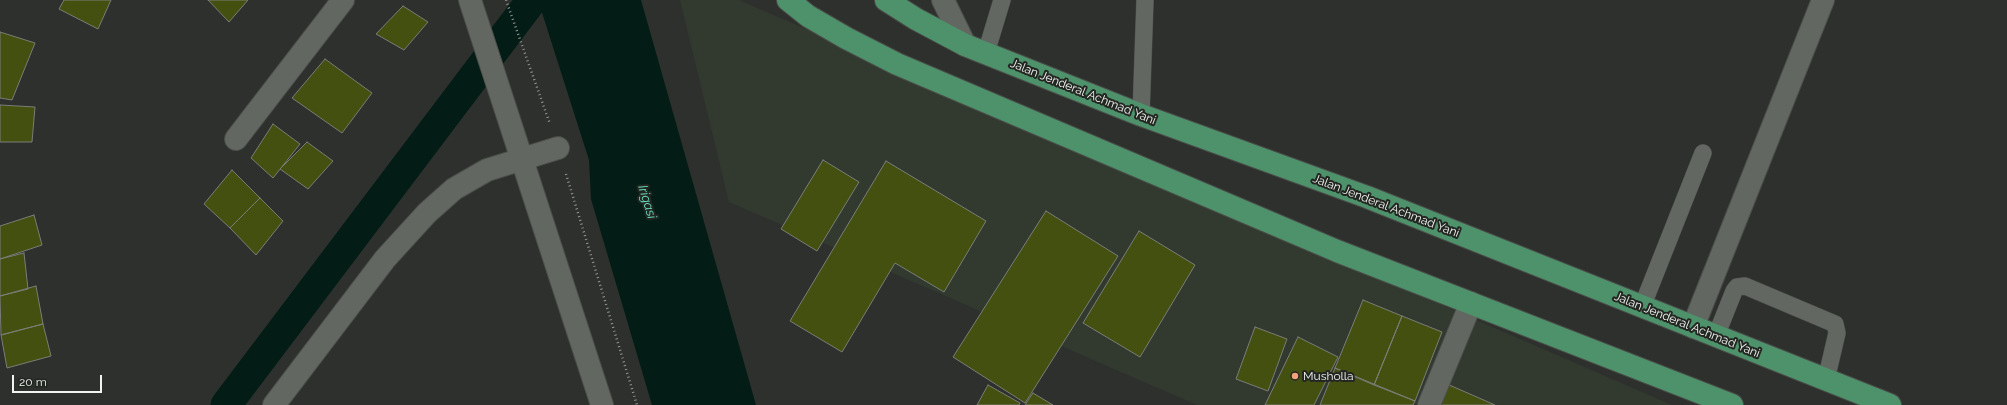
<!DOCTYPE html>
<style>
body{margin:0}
#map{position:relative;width:2007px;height:405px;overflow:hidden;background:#2d302c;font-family:Raleway,sans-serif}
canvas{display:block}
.scale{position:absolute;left:12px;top:375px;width:90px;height:18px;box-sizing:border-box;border:2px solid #f2f4f1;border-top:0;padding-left:5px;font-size:12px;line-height:14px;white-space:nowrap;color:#f2f4f1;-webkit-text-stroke:3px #232722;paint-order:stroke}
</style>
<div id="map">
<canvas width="2007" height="405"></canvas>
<div class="scale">20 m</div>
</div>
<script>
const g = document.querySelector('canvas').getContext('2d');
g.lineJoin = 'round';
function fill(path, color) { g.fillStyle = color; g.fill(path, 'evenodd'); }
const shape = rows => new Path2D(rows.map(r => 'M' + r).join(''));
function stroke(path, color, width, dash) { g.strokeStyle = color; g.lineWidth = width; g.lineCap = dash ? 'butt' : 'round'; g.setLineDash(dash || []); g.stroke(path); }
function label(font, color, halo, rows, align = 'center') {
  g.font = font + ' Raleway,sans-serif'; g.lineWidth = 4; g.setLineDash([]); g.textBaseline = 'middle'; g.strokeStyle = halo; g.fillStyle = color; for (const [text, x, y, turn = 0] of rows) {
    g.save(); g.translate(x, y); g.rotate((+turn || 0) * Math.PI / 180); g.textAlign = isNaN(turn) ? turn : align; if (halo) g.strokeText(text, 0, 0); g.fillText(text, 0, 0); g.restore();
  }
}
const built = shape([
 [680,0,739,0,1672,405,1197,405,729,202]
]);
const water = shape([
 [538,0,641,0,756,405,652,405,591,199,589,160]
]);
const canal = shape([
 [226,405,532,0]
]);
const building = shape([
 [64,0,111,0,98,29,59,9,64,0],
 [208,0,248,0,229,22,208,0],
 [403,6,428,22,404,50,376,34,403,6],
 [0,32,35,43,12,100,0,98,0,32],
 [325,59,372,93,342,133,292,98,325,59],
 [0,105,35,107,32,142,0,142,0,105],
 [273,124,300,144,273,178,251,158,273,124],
 [307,142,333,161,308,189,280,169,307,142],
 [823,160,859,182,817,251,781,229,823,160],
 [886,161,986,221,944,292,895,263,842,352,790,321,886,161],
 [232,170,260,198,230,228,204,204,232,170],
 [260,198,283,221,256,255,230,228,260,198],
 [1046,211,1118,256,1025,403,953,357,1046,211],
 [34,215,42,245,0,259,0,226,34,215],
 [1139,231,1195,265,1140,357,1083,323,1139,231],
 [24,253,28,289,0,296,0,259,24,253],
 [36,286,43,324,1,335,0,296,36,286],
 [1363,300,1402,316,1374,385,1335,368,1363,300],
 [1402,316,1442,332,1415,401,1374,385,1402,316],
 [43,324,51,356,7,368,1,335,43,324],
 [1255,327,1287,339,1268,391,1236,379,1255,327],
 [1298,337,1338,357,1314,405,1265,405,1298,337],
 [1335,368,1415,401,1413,405,1320,405,1335,368],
 [1447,384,1495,405,1438,405,1447,384],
 [988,385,1020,403,1019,405,977,405,988,385],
 [1033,393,1053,405,1025,405,1033,393]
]);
const path = shape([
 [506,0,550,124],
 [566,174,637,405]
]);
const service = shape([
 [986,53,1002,0],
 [1141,115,1145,0],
 [1642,307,1703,153],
 [1716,336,1734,291,1737,287,1745,286,1835,324,1837,333,1826,380]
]);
const minor = shape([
 [470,0,602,405],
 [943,0,965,45],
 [236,139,343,0],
 [1693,327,1823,0],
 [274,405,385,259,427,213,454,189,487,170,558,148],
 [1429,405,1471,303]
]);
const trunk = shape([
 [788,0,808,16,846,38,897,64,1337,251,1732,405],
 [886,0,916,19,965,45,1141,115,1367,197,1890,405]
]);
const markers = [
 [1295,376,4,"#f0a279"]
];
const streetNames = [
 ["Jalan Jenderal Achmad Yani",1083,92,22],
 ["Jalan Jenderal Achmad Yani",1386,206,21],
 ["Jalan Jenderal Achmad Yani",1687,325,22]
];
const poiNames = [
 ["Musholla",1303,376]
];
const waterNames = [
 ["Irigasi",647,202,73]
];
fill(built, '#323a30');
fill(water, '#031c16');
stroke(canal, '#031c16', 31);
fill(building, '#435010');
stroke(building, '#7b7d77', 1);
stroke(service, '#4a4d49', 18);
stroke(minor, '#4a4d49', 24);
stroke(trunk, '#4a4d49', 24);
stroke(path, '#939692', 2.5, [1, 3]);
stroke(service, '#636762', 17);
stroke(minor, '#636762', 22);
stroke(trunk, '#4e926b', 22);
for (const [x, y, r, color] of markers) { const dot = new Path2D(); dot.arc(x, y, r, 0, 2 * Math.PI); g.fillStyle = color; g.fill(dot); stroke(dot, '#232722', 1.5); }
label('12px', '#f2f4f1', '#232722', streetNames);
label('12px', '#f2f4f1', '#232722', poiNames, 'left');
label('italic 13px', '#6ae2c4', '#232722', waterNames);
</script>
